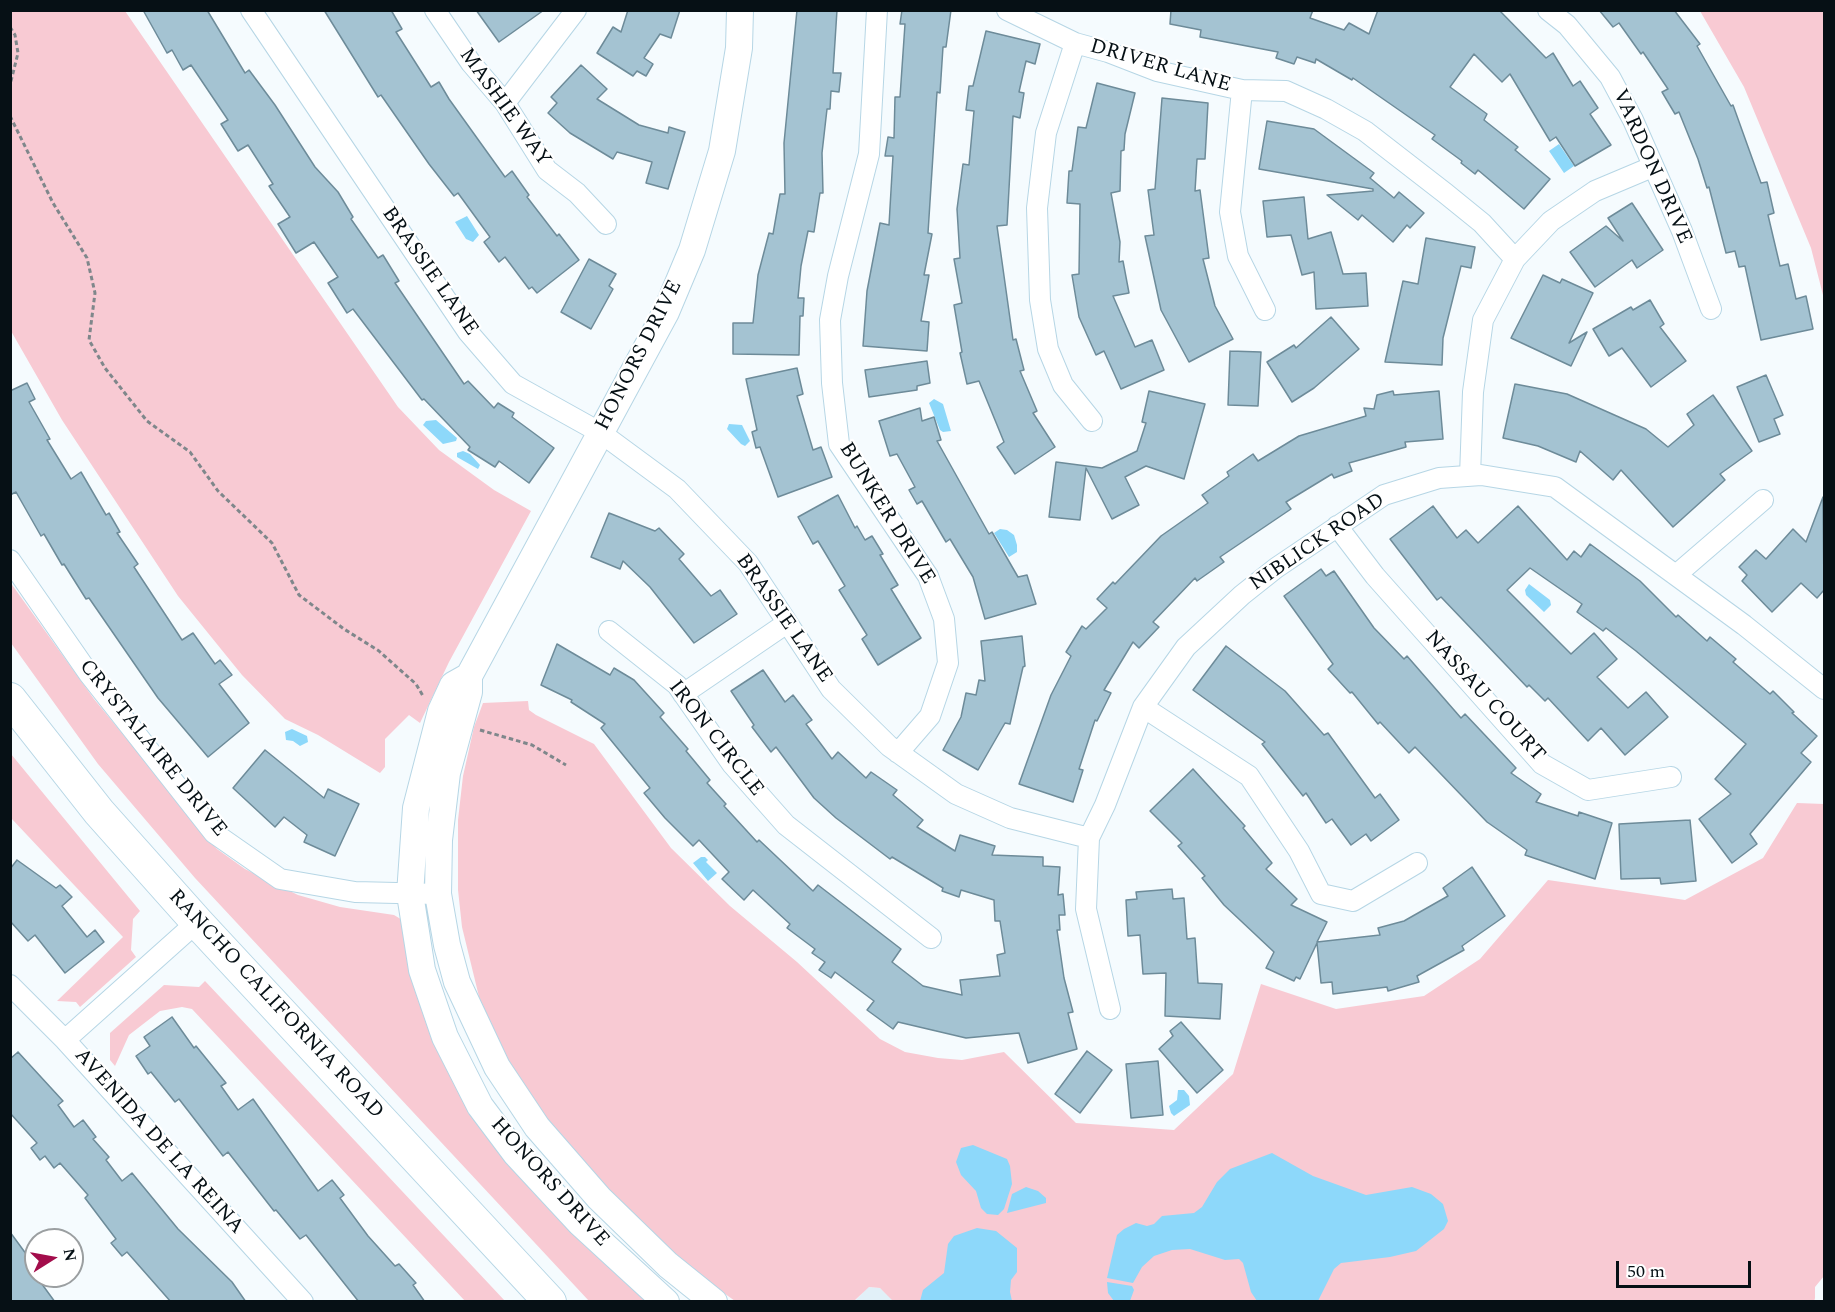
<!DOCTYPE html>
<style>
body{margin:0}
#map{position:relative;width:1835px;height:1312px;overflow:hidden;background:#f5fbfe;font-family:Spectral,serif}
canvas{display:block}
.frame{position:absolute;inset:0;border:12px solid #061015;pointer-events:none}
.north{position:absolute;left:24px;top:1228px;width:60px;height:60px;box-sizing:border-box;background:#fff;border:2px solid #9b9fa1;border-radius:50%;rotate:79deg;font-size:16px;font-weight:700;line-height:24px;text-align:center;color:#061015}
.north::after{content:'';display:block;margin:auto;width:21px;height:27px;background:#a30d4b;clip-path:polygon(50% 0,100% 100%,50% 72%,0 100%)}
.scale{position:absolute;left:1616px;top:1261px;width:135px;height:27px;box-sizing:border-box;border:3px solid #061015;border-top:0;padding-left:8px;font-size:18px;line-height:21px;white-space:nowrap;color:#061015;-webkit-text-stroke:4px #fff;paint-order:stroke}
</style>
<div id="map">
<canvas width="1835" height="1312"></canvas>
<div class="frame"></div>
<div class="north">N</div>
<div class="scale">50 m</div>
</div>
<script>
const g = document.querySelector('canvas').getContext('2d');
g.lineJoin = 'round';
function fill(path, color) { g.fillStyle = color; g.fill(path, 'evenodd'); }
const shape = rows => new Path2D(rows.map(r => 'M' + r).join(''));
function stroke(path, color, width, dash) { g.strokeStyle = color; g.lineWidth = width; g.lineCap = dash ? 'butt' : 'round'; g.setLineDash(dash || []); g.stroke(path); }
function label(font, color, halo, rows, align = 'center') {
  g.font = font + ' Spectral,serif'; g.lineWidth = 4.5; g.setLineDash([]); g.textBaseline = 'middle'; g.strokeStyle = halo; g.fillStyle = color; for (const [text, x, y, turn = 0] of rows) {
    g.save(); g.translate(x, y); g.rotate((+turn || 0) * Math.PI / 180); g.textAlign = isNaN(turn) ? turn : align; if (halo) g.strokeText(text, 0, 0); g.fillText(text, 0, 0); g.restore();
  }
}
const built = shape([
 [868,1287,880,1288,894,1301,854,1302]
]);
const green = shape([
 [11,10,125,11,398,407,439,450,494,490,531,511,449,662,420,723,409,715,385,739,385,767,380,773,318,735,285,719,242,675,178,596,62,420,11,331],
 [1700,11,1824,11,1824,299,1811,248,1744,87],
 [10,582,94,699,217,849,245,869,298,895,340,907,394,915,404,921,500,1152,530,1188,584,1244,647,1301,589,1301,195,878,98,764,11,643],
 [528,701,529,710,536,715,594,744,671,848,730,906,797,962,880,1039,905,1052,938,1058,962,1060,1004,1052,1076,1123,1174,1130,1233,1074,1261,984,1336,1009,1424,996,1480,959,1548,880,1685,900,1763,858,1797,803,1824,804,1824,1276,1815,1287,1815,1298,1814,1302,894,1302,880,1288,869,1287,854,1301,735,1301,689,1268,653,1236,574,1155,522,1090,482,1009,462,927,458,890,458,820,463,776,474,727,483,703],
 [11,754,140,911,133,919,131,950,136,957,80,1007,76,1002,57,1001,123,937,11,818],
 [205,981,253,1032,505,1301,465,1301,192,1009,182,1007,160,1011,129,1035,115,1066,110,1060,110,1033,164,985,199,987]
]);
const water = shape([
 [1559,144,1574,166,1564,173,1549,151],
 [467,216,479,235,473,242,466,239,455,222],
 [934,399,943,404,951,431,943,432,940,430,929,403],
 [436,420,457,438,456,441,443,444,423,425,426,421],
 [729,424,742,425,750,441,745,446,741,444,727,429],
 [463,451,470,454,480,465,478,469,457,457,457,453],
 [1000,529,1007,530,1014,535,1017,545,1017,552,1009,557,994,533],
 [1529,584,1550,600,1551,605,1544,612,1526,595,1525,590],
 [292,729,307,736,308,742,300,746,293,741,286,740,285,732],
 [701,857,705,857,708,860,706,862,717,873,708,881,693,863],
 [1178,1090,1184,1090,1189,1096,1190,1105,1174,1116,1171,1113,1169,1106,1177,1100],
 [973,1145,1007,1159,1010,1166,1012,1184,1004,1209,998,1215,987,1214,981,1208,976,1191,961,1175,956,1162,961,1148],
 [1272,1153,1313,1176,1366,1195,1412,1187,1431,1194,1443,1204,1448,1221,1444,1229,1416,1251,1390,1257,1341,1263,1334,1269,1318,1301,1257,1301,1251,1292,1243,1263,1239,1259,1225,1260,1190,1249,1172,1250,1154,1256,1142,1267,1133,1283,1107,1278,1117,1235,1124,1229,1136,1223,1147,1226,1154,1224,1162,1216,1194,1213,1202,1207,1217,1182,1230,1169],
 [1026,1187,1038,1191,1046,1198,1046,1203,1007,1213,1012,1194],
 [977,1228,996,1231,1017,1248,1017,1272,1011,1280,1010,1292,1012,1301,920,1301,923,1290,944,1273,948,1244,954,1236],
 [1107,1282,1132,1286,1134,1290,1130,1301,1114,1301,1108,1293]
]);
const building = shape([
 [143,10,207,10,245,73,249,70,275,105,315,167,338,192,353,217,351,219,378,258,383,255,399,281,395,283,464,384,468,381,494,408,498,403,514,413,512,417,554,448,529,483,499,461,495,467,468,450,470,447,424,399,422,400,353,309,347,313,328,283,338,277,314,242,296,253,278,224,290,217,269,186,273,184,248,145,238,151,221,124,228,120,191,65,183,70,172,50,167,53,143,10],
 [324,10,391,10,402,29,396,32,431,87,439,82,449,99,505,177,512,171,529,195,527,197,557,236,559,234,579,260,537,293,532,287,529,289,505,257,499,262,484,242,490,237,458,193,454,196,429,164,381,95,378,97,324,10],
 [476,10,544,10,499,42,476,10],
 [628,10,680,10,671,38,660,34,644,58,653,64,646,76,637,71,633,76,597,53,613,27,621,32,628,10],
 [797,10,837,10,833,73,841,73,839,92,831,91,830,109,827,109,822,153,823,193,820,193,814,232,808,231,801,266,798,298,804,298,803,316,800,316,799,355,733,354,733,323,753,323,758,275,769,233,773,234,780,194,785,194,784,143,797,10],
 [902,10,951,10,946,47,943,47,940,93,937,92,928,233,932,234,924,275,929,275,921,321,929,322,927,351,863,346,867,291,880,223,889,225,893,156,885,156,888,137,894,138,895,97,900,97,905,24,900,24,902,10],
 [1171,10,1313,10,1310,18,1344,30,1349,23,1369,34,1378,10,1499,10,1546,58,1553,53,1573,86,1580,81,1598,108,1590,114,1611,145,1575,166,1556,137,1550,141,1510,74,1502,82,1474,54,1450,87,1487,114,1484,120,1518,147,1515,150,1550,179,1524,209,1478,170,1475,174,1461,163,1462,161,1432,139,1435,135,1353,78,1352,80,1316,59,1315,63,1297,57,1294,64,1276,58,1278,52,1200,37,1201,30,1170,24,1171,10],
 [1599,10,1674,10,1700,44,1697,46,1731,106,1733,105,1761,183,1767,182,1774,213,1768,215,1780,266,1788,264,1796,299,1806,296,1813,329,1761,340,1745,266,1739,267,1735,251,1726,253,1709,187,1707,188,1698,159,1679,112,1675,114,1662,92,1668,89,1643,52,1641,54,1619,23,1613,27,1599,10],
 [986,31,1040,44,1035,64,1026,61,1019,92,1024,93,1020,118,1013,116,1007,225,997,226,1013,340,1016,339,1024,370,1020,371,1037,411,1033,413,1055,447,1015,474,997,447,1004,442,979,381,967,384,960,353,962,352,954,305,962,303,954,259,960,258,957,209,963,164,969,165,974,111,966,110,969,86,973,86,986,31],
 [581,65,607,89,597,99,639,125,668,133,669,127,685,132,668,189,646,183,652,162,617,152,613,159,570,133,548,113,557,103,551,97,581,65],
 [1097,83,1135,93,1125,134,1124,150,1121,151,1120,191,1111,193,1120,242,1119,262,1123,261,1129,293,1113,296,1135,347,1152,340,1164,370,1121,389,1104,351,1096,355,1079,317,1072,275,1079,274,1080,204,1067,203,1069,171,1072,171,1078,127,1086,128,1097,83],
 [1162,98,1208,103,1205,159,1197,159,1195,191,1200,190,1209,258,1203,259,1215,306,1233,339,1189,362,1161,310,1145,236,1154,235,1148,190,1155,189,1162,98],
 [1267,121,1314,129,1374,173,1370,178,1394,198,1399,192,1424,213,1410,228,1407,225,1393,242,1362,215,1358,220,1327,195,1373,191,1373,189,1259,169,1267,121],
 [1304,197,1308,239,1331,232,1343,274,1366,273,1368,306,1316,309,1314,272,1302,275,1291,235,1267,237,1263,201,1304,197],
 [1632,203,1663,250,1637,268,1632,260,1595,287,1570,252,1606,226,1623,241,1608,218,1632,203],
 [1426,238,1475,247,1471,268,1461,266,1443,338,1442,365,1385,362,1403,281,1418,284,1426,238],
 [589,259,616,274,609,286,613,289,591,329,561,312,589,259],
 [1543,275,1560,283,1562,279,1593,293,1569,343,1587,332,1571,366,1511,338,1543,275],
 [1650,300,1664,324,1660,327,1686,361,1651,387,1622,348,1609,356,1593,329,1631,307,1633,310,1650,300],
 [1331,317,1359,349,1314,388,1292,402,1267,362,1294,345,1296,348,1331,317],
 [1230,351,1261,352,1258,406,1228,405,1230,351],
 [927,361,930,383,917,386,917,390,869,397,865,370,927,361],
 [797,368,803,394,797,396,813,450,821,447,832,477,778,497,760,447,756,448,752,432,757,430,746,379,797,368],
 [1766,375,1783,415,1774,419,1780,434,1759,442,1737,387,1766,375],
 [27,383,35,399,29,402,50,439,47,440,71,479,81,472,106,515,109,513,120,532,117,533,138,564,134,567,182,640,193,633,215,664,220,660,232,675,219,684,249,723,208,757,158,698,89,598,86,599,64,564,62,565,44,534,41,536,16,492,10,495,10,391,27,383],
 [1515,384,1567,394,1646,429,1668,447,1694,425,1687,414,1713,395,1752,451,1720,474,1725,480,1673,527,1621,470,1613,480,1580,451,1576,462,1538,446,1503,438,1515,384],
 [1149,391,1205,404,1184,479,1146,466,1125,477,1139,505,1112,519,1086,468,1080,520,1049,517,1056,462,1102,468,1137,451,1146,423,1142,422,1149,391],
 [1393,391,1394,395,1439,391,1443,439,1405,442,1406,447,1349,463,1352,471,1334,478,1332,474,1286,502,1291,509,1220,557,1224,562,1197,581,1195,578,1153,622,1159,627,1139,648,1133,642,1104,690,1111,693,1097,721,1095,720,1079,769,1083,770,1073,802,1019,784,1051,695,1071,656,1066,652,1082,626,1086,629,1107,608,1097,599,1113,582,1115,584,1161,536,1208,503,1202,495,1229,476,1227,472,1253,454,1258,461,1299,436,1366,416,1364,408,1374,409,1377,395,1393,391],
 [920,408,922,421,934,417,941,440,937,441,989,534,992,532,1018,577,1027,575,1036,604,985,619,973,577,950,539,946,542,922,501,917,504,909,490,915,487,897,454,890,456,879,421,920,408],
 [838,495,855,528,857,526,865,540,872,536,883,554,880,555,898,585,891,589,921,638,878,665,862,639,867,635,839,590,845,586,818,541,813,544,798,517,838,495],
 [1823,497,1824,590,1817,598,1801,583,1772,612,1742,581,1747,575,1739,567,1756,550,1766,559,1793,529,1806,542,1823,497],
 [1433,506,1457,538,1466,530,1478,543,1518,506,1567,560,1574,551,1581,557,1590,544,1640,581,1676,617,1678,615,1707,641,1710,637,1736,659,1733,662,1770,694,1773,691,1794,712,1792,713,1817,736,1801,753,1811,762,1750,834,1757,844,1732,863,1699,819,1731,794,1715,779,1746,744,1636,651,1606,628,1603,631,1577,612,1582,604,1530,568,1507,590,1571,654,1594,633,1617,659,1597,677,1628,708,1646,692,1668,717,1625,755,1601,728,1588,741,1548,698,1545,701,1529,685,1527,687,1441,597,1437,600,1390,539,1433,506],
 [609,513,655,531,659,528,684,554,679,559,711,596,720,590,737,614,694,643,650,587,623,561,620,569,591,557,609,513],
 [1321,569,1326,576,1334,571,1374,628,1404,659,1407,656,1461,718,1465,714,1516,768,1511,773,1541,794,1536,802,1578,816,1579,812,1612,823,1595,879,1525,855,1527,850,1487,822,1415,747,1409,753,1380,722,1378,724,1352,692,1350,693,1328,669,1333,664,1284,596,1321,569],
 [1022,636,1025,666,1023,667,1010,724,1005,723,978,770,943,750,961,717,966,693,976,695,979,680,985,681,981,641,1022,636],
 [557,644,610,675,614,668,634,680,664,713,660,717,688,749,686,751,710,780,707,783,726,804,724,806,757,842,759,840,813,891,818,885,901,949,892,962,923,986,962,995,960,980,1000,976,997,955,1005,953,1000,921,995,921,994,900,961,890,959,897,942,891,943,888,892,857,890,859,836,818,814,798,776,747,771,752,752,727,754,725,731,691,763,670,785,702,793,695,812,720,806,724,832,759,838,752,866,778,871,772,897,790,893,795,923,820,917,827,955,851,960,835,995,846,992,855,1043,857,1043,866,1060,867,1058,895,1063,894,1065,915,1059,915,1060,930,1057,930,1064,978,1073,1012,1068,1013,1077,1049,1028,1063,1019,1033,966,1038,898,1022,893,1029,867,1010,874,1001,835,972,831,978,819,970,825,962,812,953,815,949,787,928,790,924,753,890,744,900,722,879,729,872,699,840,693,846,665,818,644,793,650,788,601,728,605,724,571,702,572,700,541,685,557,644],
 [1226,646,1285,691,1324,735,1328,733,1375,798,1380,794,1399,820,1371,841,1366,834,1351,845,1332,819,1326,823,1306,793,1303,796,1262,744,1265,742,1193,690,1226,646],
 [265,750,324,798,328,789,359,804,335,856,304,842,307,835,284,817,275,827,233,788,265,750],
 [1193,769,1245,826,1243,828,1272,863,1266,869,1297,899,1291,905,1327,922,1317,942,1380,935,1378,928,1404,921,1448,896,1443,888,1472,867,1505,916,1462,946,1464,950,1417,976,1419,982,1388,991,1387,987,1333,994,1332,982,1321,983,1317,943,1300,979,1296,977,1294,981,1266,968,1274,952,1224,905,1202,878,1205,876,1178,846,1182,843,1150,811,1193,769],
 [1690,820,1696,881,1661,884,1660,878,1621,879,1619,824,1690,820],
 [17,860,56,888,60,885,72,897,62,906,87,937,95,930,104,942,65,973,35,935,28,941,10,921,10,869,17,860],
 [1172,889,1173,899,1184,898,1187,939,1195,938,1198,983,1222,984,1220,1019,1165,1016,1166,973,1143,974,1140,935,1128,936,1126,900,1137,899,1136,892,1172,889],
 [172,1017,194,1048,196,1046,226,1083,221,1086,238,1110,253,1099,318,1191,332,1180,344,1195,340,1198,368,1236,395,1266,399,1264,416,1283,413,1285,425,1302,359,1302,306,1235,300,1239,276,1210,274,1211,228,1152,223,1156,179,1099,175,1102,151,1072,148,1074,136,1056,150,1046,144,1037,172,1017],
 [1181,1022,1223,1070,1197,1093,1159,1049,1173,1036,1170,1031,1181,1022],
 [1087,1051,1112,1070,1080,1113,1055,1094,1087,1051],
 [18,1052,63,1101,58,1105,74,1127,83,1120,96,1137,93,1139,109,1157,106,1160,122,1181,132,1173,178,1229,232,1282,246,1302,171,1302,127,1252,122,1256,111,1243,116,1239,85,1198,88,1195,60,1163,54,1168,45,1156,40,1160,31,1148,37,1143,10,1113,10,1059,18,1052],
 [1158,1061,1163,1115,1131,1118,1126,1064,1158,1061],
 [10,1232,32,1262,28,1265,55,1302,10,1302,10,1232]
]);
const path = shape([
 [10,27,15,35,18,53,10,85],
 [10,116,53,203,87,258,95,293,89,340,105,368,147,421,190,452,218,491,272,543,299,595,344,629,379,651,416,684,423,696],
 [480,730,532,745,566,765]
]);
const minor = shape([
 [251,10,468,332,513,384,601,433,677,489,748,563,831,689,889,746,956,794,1010,818,1089,838],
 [435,10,471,63,505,103,547,170,577,193,606,224],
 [877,10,869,154,838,276,830,320,832,383,839,444,928,576,944,619,948,663,930,716,898,753],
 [1007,10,1075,43,1108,52,1157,71,1242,90,1286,91,1326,109,1365,131,1445,193,1482,223,1515,259],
 [1548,10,1567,25,1610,77,1633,120,1682,231,1711,309],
 [1075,43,1046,133,1037,208,1040,300,1048,349,1063,385,1092,421],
 [1242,90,1230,212,1238,256,1265,310],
 [505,103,576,10],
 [1470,476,1473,392,1483,320,1515,259,1551,221,1595,191,1652,167],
 [1337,526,1375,576,1542,764,1588,790,1671,777],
 [10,560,89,674,214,833,280,879,355,892,438,894],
 [1676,575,1763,500],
 [609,631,677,685,732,764,786,825,931,938],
 [683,694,787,623],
 [1143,707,1249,776,1299,851,1321,894,1353,901,1417,863],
 [10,985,65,1040,303,1302],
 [1110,1009,1086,909,1089,838,1105,805,1143,707,1186,647,1242,595,1276,568,1384,495,1439,478,1481,475,1555,487,1744,625,1824,689],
 [65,1040,197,922]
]);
const tertiary = shape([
 [469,676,453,685,441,711,416,808,410,894,422,970,445,1037,480,1106,516,1154,580,1223,666,1302],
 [714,1302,668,1265,599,1198,537,1127,497,1067,457,982,447,945,438,894,439,840,447,773,469,692,469,676,666,312,692,250,722,151,739,48,740,10]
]);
const primary = shape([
 [10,699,99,812,197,922,550,1302]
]);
const streetNames = [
 ["DRIVER LANE",1160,67,16],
 ["MASHIE WAY",504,108,54],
 ["VARDON DRIVE",1651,167,66],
 ["BRASSIE LANE",429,272,55],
 ["HONORS DRIVE",640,356,-63],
 ["BUNKER DRIVE",886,514,58],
 ["NIBLICK ROAD",1318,543,-34],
 ["BRASSIE LANE",783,619,55],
 ["NASSAU COURT",1484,697,48],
 ["IRON CIRCLE",715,739,52],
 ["CRYSTALAIRE DRIVE",152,749,51],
 ["RANCHO CALIFORNIA ROAD",275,1005,47],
 ["AVENIDA DE LA REINA",158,1142,48],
 ["HONORS DRIVE",549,1183,48]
];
fill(built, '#e1f0f8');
fill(green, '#f8cad3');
fill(water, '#8dd8fa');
fill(building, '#a4c3d2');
stroke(building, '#6d8b99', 1.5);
stroke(minor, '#b6d6e5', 22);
stroke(tertiary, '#b6d6e5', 28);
stroke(primary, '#b6d6e5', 34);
stroke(path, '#7f878b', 3, [4.5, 3]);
stroke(minor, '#fff', 20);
stroke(tertiary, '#fff', 26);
stroke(primary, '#fff', 32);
label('21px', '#061015', '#fff', streetNames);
</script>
